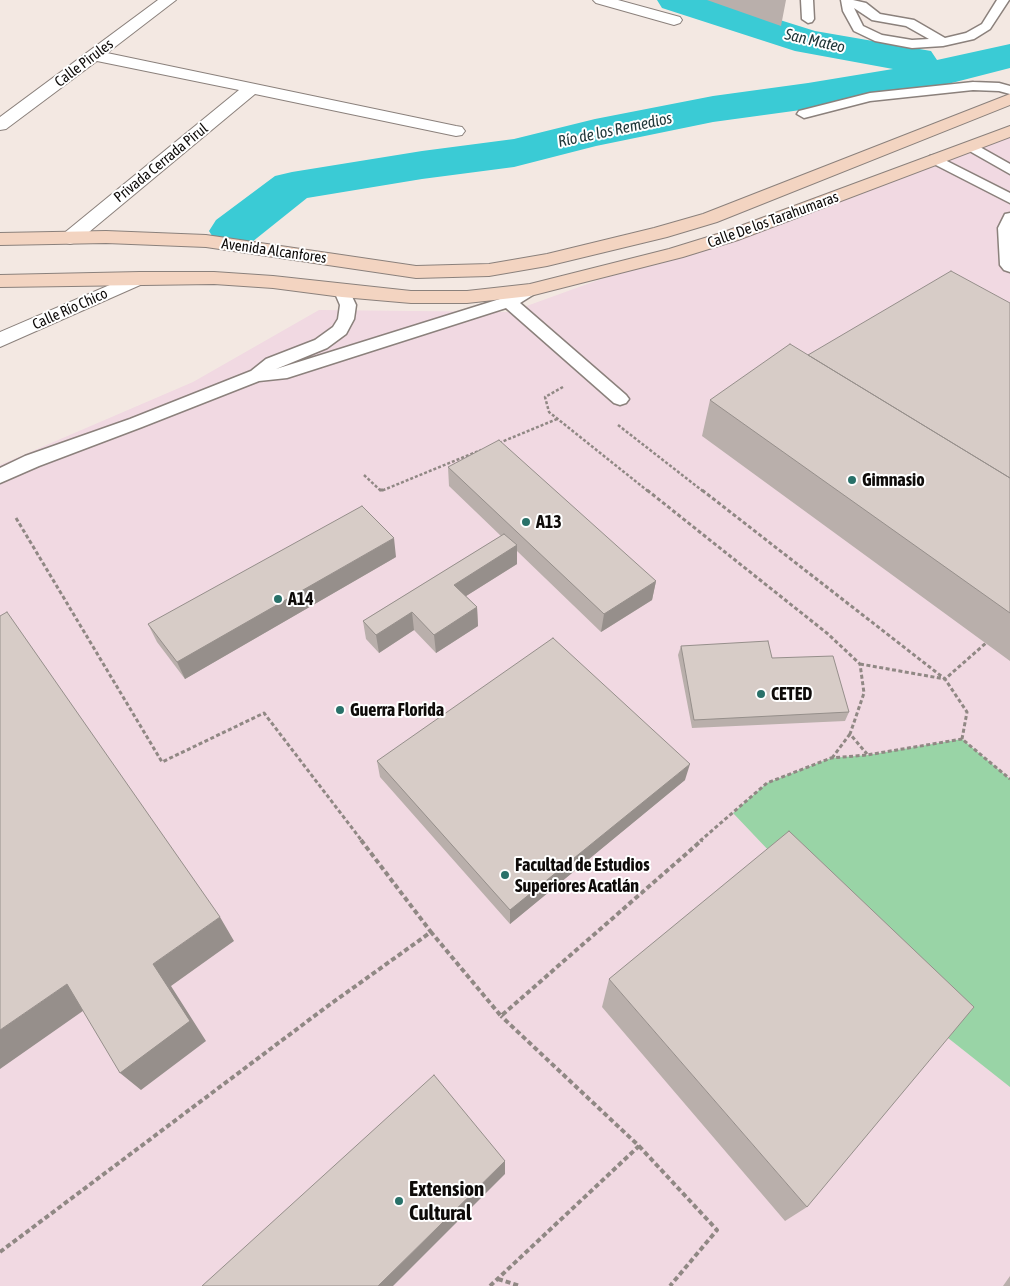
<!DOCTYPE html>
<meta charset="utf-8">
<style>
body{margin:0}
canvas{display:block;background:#f3e8e2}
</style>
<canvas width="1010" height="1286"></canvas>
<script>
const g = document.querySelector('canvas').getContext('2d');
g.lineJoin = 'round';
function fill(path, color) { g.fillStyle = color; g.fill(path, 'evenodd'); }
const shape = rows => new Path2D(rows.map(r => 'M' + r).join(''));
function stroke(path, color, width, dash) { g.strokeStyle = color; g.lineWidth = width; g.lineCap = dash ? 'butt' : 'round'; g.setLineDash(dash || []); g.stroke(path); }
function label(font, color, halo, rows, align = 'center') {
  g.font = font + ' "Asap Condensed",sans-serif'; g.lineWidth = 4; g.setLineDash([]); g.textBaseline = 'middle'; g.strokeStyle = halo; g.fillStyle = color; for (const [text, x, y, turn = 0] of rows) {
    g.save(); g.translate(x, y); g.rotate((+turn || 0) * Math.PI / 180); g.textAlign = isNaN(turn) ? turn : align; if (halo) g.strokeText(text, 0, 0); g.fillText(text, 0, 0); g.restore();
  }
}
const education = shape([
 [1010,131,1010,1286,0,1286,0,465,193,382,319,310,510,312]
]);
const green = shape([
 [962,739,1010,779,1010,1087,943,1034,733,813,767,783,831,758,868,755]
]);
const river = shape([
 [657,0,716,0,815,31,931,51,937,60,1010,44,1010,68,936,87,808,109,713,122,596,146,514,167,422,179,307,198,252,242,234,246,216,242,209,231,216,220,275,176,292,172,422,151,514,139,595,119,713,96,808,83,893,69,795,51,662,8,657,0]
]);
const pathFar2 = shape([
 [563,387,545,397,549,412,649,492],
 [618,425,704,492],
 [499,443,557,419],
 [364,475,381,491,481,450]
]);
const pathFar1 = shape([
 [380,490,383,490],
 [647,490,828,634,860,664,864,693,850,734,867,754],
 [702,490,945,679,986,643],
 [16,518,162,762,264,713,362,841],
 [860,664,945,679,967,712,962,739,1010,779],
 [832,758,850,734],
 [700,841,767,783,831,758,867,755,962,739]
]);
const path = shape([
 [361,840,431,932],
 [639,1146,717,1230,670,1286],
 [0,1252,325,1008,431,932,501,1016,702,840],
 [498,1279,520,1286],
 [490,1286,639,1146,501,1016]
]);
const service = shape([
 [801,0,813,0,814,19,812,22,808,23,802,19,801,0],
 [841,0,853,0,866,3,880,14,914,20,945,38,966,33,982,24,997,0,1009,0,990,29,974,39,943,46,912,48,875,41,854,31,843,11,841,0],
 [854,8,872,20,906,26,929,39,912,40,882,35,863,26,854,8],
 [973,82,999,83,1010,86,1010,94,999,91,973,90,870,101,804,118,797,114,799,111,870,93,973,82],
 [971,142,1010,164,1010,174,966,149,964,146,971,142],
 [935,155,1010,193,1010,203,930,162,928,159,930,156,935,155],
 [1010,213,1010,272,1004,270,1000,265,998,228,1005,214,1010,213],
 [530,285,536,287,538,290,536,293,520,303,626,395,629,399,626,403,620,405,614,403,506,308,287,378,259,381,142,427,39,466,0,483,0,468,25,456,130,419,251,371,266,359,315,340,333,327,338,319,340,305,334,291,336,288,348,288,356,305,354,319,346,334,327,348,276,369,503,298,530,285]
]);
const minor = shape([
 [158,0,176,0,107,53,456,126,462,127,465,131,462,135,456,136,255,94,77,242,70,244,63,242,60,238,63,234,239,90,97,61,6,129,0,130,0,117,158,0],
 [593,0,618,0,680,17,682,20,680,23,674,25,596,3,593,0],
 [140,272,147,274,150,278,147,282,0,347,0,332,140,272]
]);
const secondary = shape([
 [1010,94,1010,105,717,222,667,237,547,266,489,276,416,278,206,247,106,243,0,245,0,233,106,231,206,235,416,266,489,264,547,254,654,228,703,214,1010,94],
 [1010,126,1010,137,738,240,683,257,530,296,467,303,411,303,342,297,273,288,214,284,0,287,0,275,140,272,214,272,273,276,411,291,467,291,530,284,669,249,724,232,1010,126]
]);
const wall = shape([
 [707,0,786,0,781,26],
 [1010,303,1010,661,702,436,710,400,808,355],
 [448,467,656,581,652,600,601,632,517,551,517,564,466,596,477,607,478,626,436,653,414,630,379,653,366,639,363,621,501,536,449,486],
 [396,557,185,679,157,642,148,624],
 [681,646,772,658,849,712,845,721,692,728,678,655],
 [377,761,685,780,510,924,380,777],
 [609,979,807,1207,785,1221,602,1007],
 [1010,1276,1010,1286,1003,1286]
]);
const shadedWall = shape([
 [394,538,396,557,185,679,177,662],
 [517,545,517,564,455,603,454,585],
 [656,581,652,600,601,632,604,614],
 [477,607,478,626,436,653,434,635],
 [412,612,414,630,379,653,376,635],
 [690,764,685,780,510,924,510,910],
 [220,917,234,941,171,986,206,1041,141,1090,120,1073,153,964],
 [67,984,90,1006,0,1069,0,1030],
 [505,1161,505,1174,393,1286,378,1286]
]);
const building = shape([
 [951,271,1010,303,1010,478,808,355,951,271],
 [790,344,1010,478,1010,613,710,400,790,344],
 [499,440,656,581,604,614,448,467,499,440],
 [362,506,394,538,177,662,148,624,362,506],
 [504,534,517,545,454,585,477,607,434,635,412,612,376,635,363,621,504,534],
 [7,612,220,917,153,964,190,1021,120,1073,67,984,0,1030,0,616,7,612],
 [553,638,690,764,510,910,377,761,553,638],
 [768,641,772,658,833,656,849,712,694,720,681,646,768,641],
 [789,831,974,1007,807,1207,609,979,789,831],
 [434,1075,505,1161,378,1286,202,1286,434,1075]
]);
const markers = [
 [852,480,5,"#297169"],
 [526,522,5,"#297169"],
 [278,599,5,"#297169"],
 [761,694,5,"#297169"],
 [340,710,5,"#297169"],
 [505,875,5,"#297169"],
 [399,1201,5,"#297169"]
];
const farStreetnames = [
 ["Calle Pirules",84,63,-37],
 ["Privada Cerrada Pirul",161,163,-39],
 ["Calle De los Tarahumaras",773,220,-20],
 ["Avenida Alcanfores",274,251,8],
 ["Calle Río Chico",70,309,-24]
];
const farWaternames = [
 ["San Mateo",815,41,13],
 ["Río de los Remedios",615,130,-12]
];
const poiNames = [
 ["Gimnasio",862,480],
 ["A13",536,522],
 ["A14",288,599],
 ["CETED",771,694],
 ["Guerra Florida",350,710],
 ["Facultad de Estudios",515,865],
 ["Superiores Acatlán",515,886]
];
const nearPoinames = [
 ["Extension",409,1189],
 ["Cultural",409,1213]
];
fill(education, '#f1d9e2');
fill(green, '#99d4a6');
fill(river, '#3acbd5');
stroke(service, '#8b817c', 3);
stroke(minor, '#8b817c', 2);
stroke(secondary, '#8b817c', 2);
stroke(pathFar2, '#908884', 2.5, [3, 2]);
stroke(pathFar1, '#908884', 3, [4, 2.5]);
stroke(path, '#908884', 4, [5, 3]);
fill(service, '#fff');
fill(minor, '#fff');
fill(secondary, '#f3d4c1');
fill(wall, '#b9afab');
fill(shadedWall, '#968f8b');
fill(building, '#d7ccc7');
stroke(building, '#968f8b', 1);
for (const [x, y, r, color] of markers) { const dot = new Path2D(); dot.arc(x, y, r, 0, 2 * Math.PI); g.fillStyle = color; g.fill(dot); stroke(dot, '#fff', 2); }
label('15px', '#0e0b09', '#fff', farStreetnames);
label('italic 16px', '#203739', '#fff', farWaternames);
label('bold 18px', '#0e0b09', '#fff', poiNames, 'left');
label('bold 21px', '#0e0b09', '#fff', nearPoinames, 'left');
</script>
